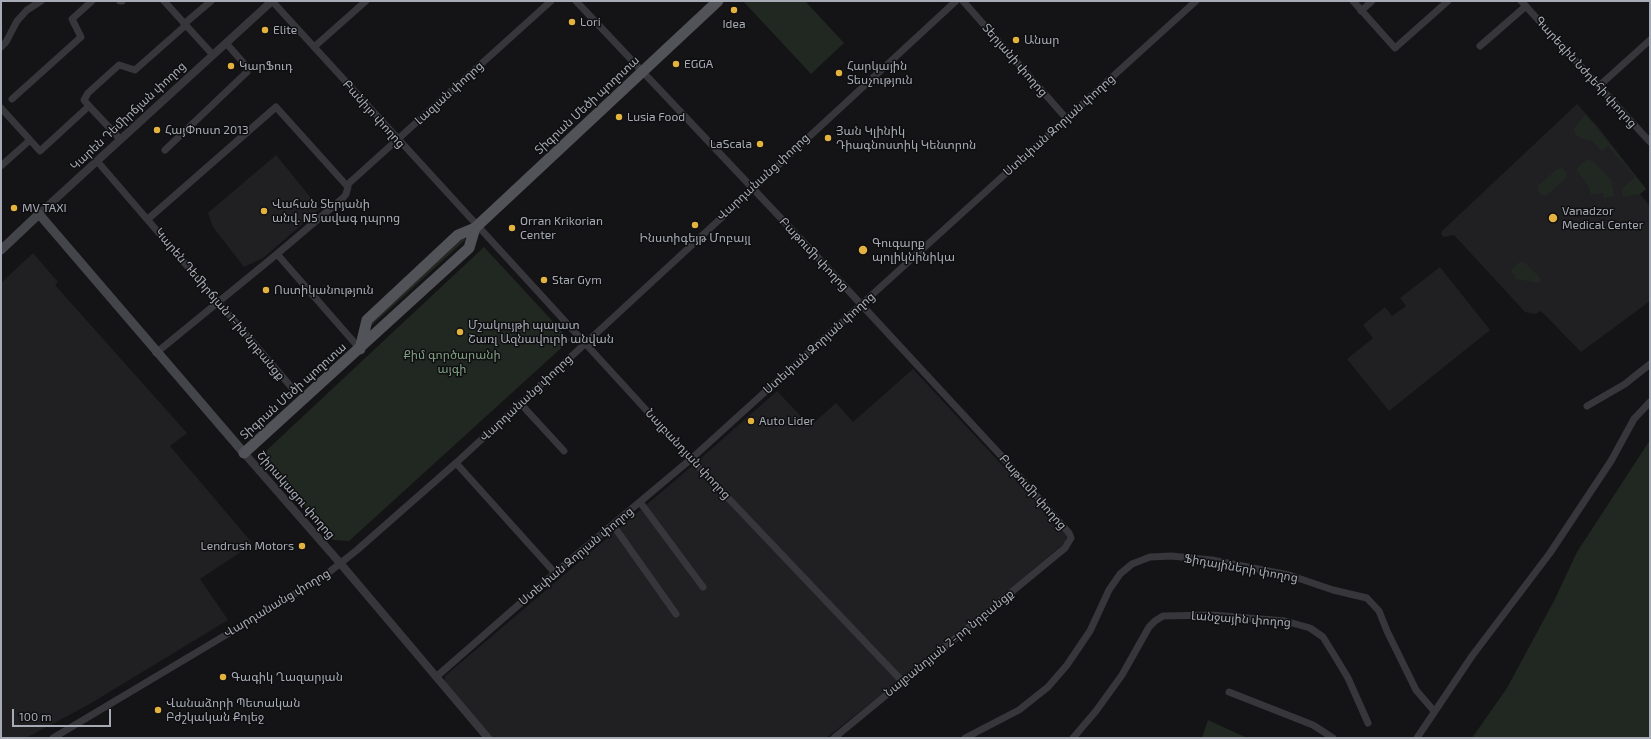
<!DOCTYPE html>
<meta charset="utf-8">
<style>
body{margin:0}
#map{position:relative;width:1651px;height:739px;overflow:hidden;background:#141416;font-family:"Exo 2",sans-serif}
canvas{display:block}
.frame{position:absolute;inset:0;border:2px solid #a7abb5;pointer-events:none}
.scale{position:absolute;left:12px;top:709px;width:99px;height:18px;box-sizing:border-box;border:2px solid #a7abb5;border-top:0;padding-left:5px;font-size:12px;line-height:14px;white-space:nowrap;color:#a7abb5;-webkit-text-stroke:3px #0f0f11;paint-order:stroke}
</style>
<div id="map">
<canvas width="1651" height="739"></canvas>
<div class="frame"></div>
<div class="scale">100 m</div>
</div>
<script>
const g = document.querySelector('canvas').getContext('2d');
g.lineJoin = 'round';
function fill(path, color) { g.fillStyle = color; g.fill(path, 'evenodd'); }
const shape = rows => new Path2D(rows.map(r => 'M' + r).join(''));
function stroke(path, color, width, dash) { g.strokeStyle = color; g.lineWidth = width; g.lineCap = dash ? 'butt' : 'round'; g.setLineDash(dash || []); g.stroke(path); }
function label(font, color, halo, rows, align = 'center') {
  g.font = font + ' "Exo 2","Noto Sans Armenian",sans-serif'; g.lineWidth = 3; g.setLineDash([]); g.textBaseline = 'middle'; g.strokeStyle = halo; g.fillStyle = color; for (const [text, x, y, turn = 0] of rows) {
    g.save(); g.translate(x, y); g.rotate((+turn || 0) * Math.PI / 180); g.textAlign = isNaN(turn) ? turn : align; if (halo) g.strokeText(text, 0, 0); g.fillText(text, 0, 0); g.restore();
  }
}
const built = shape([
 [1577,104,1598,127,1646,189,1640,194,1650,206,1650,301,1581,352,1541,311,1535,314,1525,312,1454,235,1444,237,1441,234,1442,231],
 [276,155,320,209,263,258,244,267,213,227,208,213],
 [33,253,58,282,55,285,187,433,170,446,253,544,200,579,228,620,88,705,26,738,1,738,1,283],
 [1440,267,1490,330,1389,411,1347,359,1373,338,1363,325,1385,307,1392,316,1406,306,1400,298],
 [913,369,1066,534,1066,542,905,676,826,738,491,738,445,684,445,676,692,466,777,391,810,426,836,403,853,422]
]);
const green = shape([
 [743,1,805,1,844,43,811,74],
 [1586,115,1646,189,1640,194,1623,197,1622,189,1635,177,1608,146,1602,151,1591,140,1583,139,1576,135,1574,130,1576,125],
 [1588,159,1594,162,1611,180,1614,196,1604,198,1603,193,1591,195,1588,185,1577,171,1578,167],
 [1562,168,1567,173,1566,178,1547,195,1541,195,1538,191,1538,186,1557,169],
 [464,237,465,240,371,326,370,324],
 [484,247,570,340,349,541,333,540,266,460,267,450],
 [1520,262,1525,263,1540,278,1540,283,1516,279,1511,270],
 [1650,440,1650,738,1472,738,1507,688,1554,601,1577,552],
 [1208,720,1247,738,1202,738]
]);
const minor = shape([
 [120,1,122,1],
 [164,1,213,55],
 [272,1,691,459,902,681],
 [576,1,809,248,1006,461,1069,533,1071,538,1065,548,834,738],
 [963,1,1066,118],
 [1353,1,1395,48,1448,1],
 [1521,1,1650,142],
 [1361,11,1372,1],
 [184,24,211,1],
 [1480,46,1526,6],
 [1,47,6,42,17,21,27,10,41,1],
 [314,47,366,1],
 [1599,86,1650,40],
 [12,99,81,37,72,19,92,1],
 [89,106,84,100,88,93,119,65,135,70,186,25],
 [1,108,30,140],
 [165,150,247,72,248,68,226,43],
 [97,161,293,389],
 [1,166,30,140,40,151,89,106,120,139],
 [347,185,551,1],
 [148,219,276,107,348,187,346,194,343,198,277,254,156,353],
 [277,254,360,349],
 [520,403,564,451],
 [1587,406,1625,384,1650,364],
 [456,463,555,573],
 [640,502,703,587],
 [613,525,676,614],
 [436,677,555,573,691,459,1196,1],
 [1229,692,1313,725,1333,738],
 [53,738,323,577,357,550,456,463,956,1],
 [965,738,1019,710,1048,687,1067,665,1090,631,1109,590,1120,574,1132,564,1150,557,1171,556,1212,560,1289,575,1333,590,1367,598,1379,611,1387,631,1416,690,1434,711],
 [1073,738,1096,711,1122,675,1149,627,1155,621,1163,616,1212,615,1285,621,1310,628,1323,637,1336,658,1348,678,1368,723],
 [1417,738,1472,656,1550,553,1611,461,1634,419,1650,402]
]);
const tertiary = shape([
 [39,214,272,1],
 [244,453,340,563,488,738]
]);
const secondary = shape([
 [1,250,39,214,244,453]
]);
const primary = shape([
 [360,349,367,320,458,235,475,228,718,1],
 [244,453,469,248,475,228]
]);
const markers = [
 [734,10,4,"#e4b23e"],
 [572,22,4,"#e4b23e"],
 [265,30,4,"#e4b23e"],
 [1016,40,4,"#e4b23e"],
 [676,64,4,"#e4b23e"],
 [231,66,4,"#e4b23e"],
 [839,73,4,"#e4b23e"],
 [619,117,4,"#e4b23e"],
 [157,130,4,"#e4b23e"],
 [828,138,4,"#e4b23e"],
 [760,144,4,"#e4b23e"],
 [14,208,4,"#e4b23e"],
 [264,211,4,"#e4b23e"],
 [1553,218,5,"#e4b23e"],
 [695,225,4,"#e4b23e"],
 [512,228,4,"#e4b23e"],
 [863,250,5,"#e4b23e"],
 [544,280,4,"#e4b23e"],
 [266,290,4,"#e4b23e"],
 [460,332,4,"#e4b23e"],
 [751,421,4,"#e4b23e"],
 [302,546,4,"#e4b23e"],
 [223,677,4,"#e4b23e"],
 [158,710,4,"#e4b23e"]
];
const poiNames = [
 ["Lori",580,22],
 ["Idea",734,24,"center"],
 ["Elite",273,30],
 ["Անար",1024,40],
 ["EGGA",684,64],
 ["ԿարՖուդ",239,66],
 ["Հարկային",847,66],
 ["Տեսչություն",847,80],
 ["Lusia Food",627,117],
 ["ՀայՓոստ 2013",165,130],
 ["Յան Կլինիկ",836,131],
 ["Դիագնոստիկ Կենտրոն",836,145],
 ["LaScala",752,144,"right"],
 ["Վահան Տերյանի",272,204],
 ["անվ. N5 ավագ դպրոց",272,218],
 ["MV TAXI",22,208],
 ["Vanadzor",1562,211],
 ["Medical Center",1562,225],
 ["Orran Krikorian",520,221],
 ["Center",520,235],
 ["Ինստիգեյթ Մոբայլ",695,238,"center"],
 ["Գուգարք",872,243],
 ["պոլիկնինիկա",872,257],
 ["Star Gym",552,280],
 ["Ոստիկանություն",274,290],
 ["Մշակույթի պալատ",468,325],
 ["Շառլ Ազնավուրի անվան",468,339],
 ["Auto Lider",759,421],
 ["Lendrush Motors",294,546,"right"],
 ["Գագիկ Ղազարյան",231,677],
 ["Վանաձորի Պետական",166,703],
 ["Բժշկական Քոլեջ",166,717]
];
const streetNames = [
 ["Տերյանի փողոց",1015,60,49],
 ["Գարեգին Նժդեհի փողոց",1586,72,48],
 ["Լազյան փողոց",449,93,-42],
 ["Տիգրան Մեծի պողոտա",587,105,-43],
 ["Բանիյո փողոց",374,114,48],
 ["Կարեն Դեմիրճյան փողոց",128,116,-43],
 ["Ստեփան Զորյան փողոց",1059,125,-42],
 ["Վարդանանց փողոց",763,177,-43],
 ["Բաթումի փողոց",814,254,47],
 ["Կարեն Դեմիրճյան 1-ին նրբանցք",220,304,50],
 ["Ստեփան Զորյան փողոց",819,343,-42],
 ["Տիգրան Մեծի պողոտա",293,391,-42],
 ["Վարդանանց փողոց",526,398,-43],
 ["Նալբանդյան փողոց",688,454,47],
 ["Բաթումի փողոց",1033,492,49],
 ["Շիրակացու փողոց",296,495,49],
 ["Ստեփան Զորյան փողոց",576,556,-40],
 ["Ֆիդայիների փողոց",1241,568,10],
 ["Վարդանանց փողոց",277,603,-31],
 ["Լանջային փողոց",1241,619,4],
 ["Նալբանդյան 2-րդ նրբանցք",949,643,-39]
];
const parkNames = [
 ["Քիմ գործարանի",452,355],
 ["այգի",452,369]
];
fill(built, '#202023');
fill(green, '#212822');
stroke(minor, '#36363b', 7);
stroke(tertiary, '#36363b', 8);
stroke(secondary, '#44454a', 9);
stroke(primary, '#525359', 11);
for (const [x, y, r, color] of markers) { const dot = new Path2D(); dot.arc(x, y, r, 0, 2 * Math.PI); g.fillStyle = color; g.fill(dot); stroke(dot, '#0f0f11', 1.5); }
label('12px', '#a7abb5', '#0f0f11', poiNames, 'left');
label('12px', '#a7abb5', '#0f0f11', streetNames);
label('12px', '#7f9f82', '#0f0f11', parkNames);
</script>
